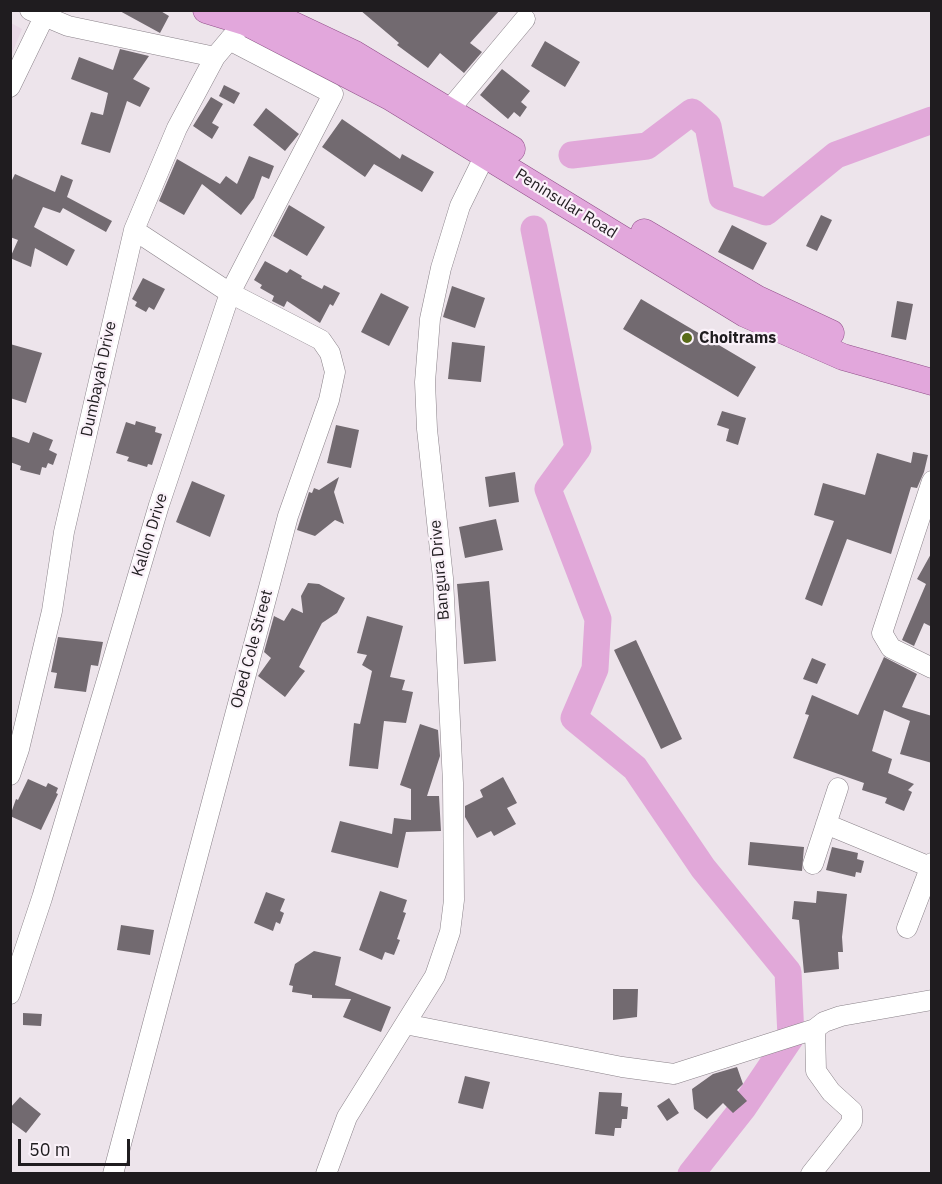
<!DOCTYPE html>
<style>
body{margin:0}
#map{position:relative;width:942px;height:1184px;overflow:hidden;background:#ede4eb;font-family:"IBM Plex Sans",sans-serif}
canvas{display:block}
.frame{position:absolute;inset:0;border:12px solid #1f1c1f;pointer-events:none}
.scale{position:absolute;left:18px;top:1139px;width:112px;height:27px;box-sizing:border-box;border:3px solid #1f1c1f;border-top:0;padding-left:8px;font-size:18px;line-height:21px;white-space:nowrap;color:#1f1c1f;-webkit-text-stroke:4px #faf1f9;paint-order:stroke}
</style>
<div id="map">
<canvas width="942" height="1184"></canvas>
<div class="frame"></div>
<div class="scale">50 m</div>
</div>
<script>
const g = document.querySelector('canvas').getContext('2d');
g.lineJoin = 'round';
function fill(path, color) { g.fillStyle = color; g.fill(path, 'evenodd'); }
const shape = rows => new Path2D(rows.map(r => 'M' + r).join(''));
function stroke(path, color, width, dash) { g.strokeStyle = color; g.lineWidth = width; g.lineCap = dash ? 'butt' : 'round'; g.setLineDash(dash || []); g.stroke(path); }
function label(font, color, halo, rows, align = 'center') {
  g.font = font + ' "IBM Plex Sans",sans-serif'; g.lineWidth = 4.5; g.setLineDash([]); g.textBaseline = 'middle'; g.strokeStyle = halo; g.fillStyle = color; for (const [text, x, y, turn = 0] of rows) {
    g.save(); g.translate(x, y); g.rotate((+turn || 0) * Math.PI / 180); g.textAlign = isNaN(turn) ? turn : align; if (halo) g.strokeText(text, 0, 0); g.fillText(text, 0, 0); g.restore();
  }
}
const built = shape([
 [11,23,22,29,11,56]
]);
const river = shape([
 [572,155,647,146,692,112,708,126,722,197,766,212,836,155,932,120],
 [534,229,578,448,548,489,598,619,595,669,574,718,635,768,703,868,788,972,791,1037,743,1108,691,1174]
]);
const building = shape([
 [118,10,159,10,169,16,160,33],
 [360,10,500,10,470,43,482,52,464,73,440,53,428,68,397,45,399,43],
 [545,41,580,62,565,87,531,66],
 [120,49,149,56,133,79,150,88,140,107,127,101,110,153,81,144,91,112,103,115,108,93,71,79,79,57,113,70],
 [502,69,530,91,521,102,527,107,520,117,514,112,508,119,480,95],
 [224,85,240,93,234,104,219,96],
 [211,97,223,104,212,123,219,127,212,139,193,126],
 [266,108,299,134,285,151,253,125],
 [342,119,400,159,402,154,434,172,422,192,374,164,365,177,322,147],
 [249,156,274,166,269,179,262,176,254,198,241,215,202,184,184,215,159,201,177,159,220,184,226,176,237,184],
 [15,174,55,192,61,175,73,180,67,197,112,221,106,232,63,208,60,213,43,207,34,227,75,250,67,266,35,248,31,267,10,258,18,240,10,237,10,184],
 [289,205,325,227,307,256,273,236],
 [821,215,832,220,817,251,806,246],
 [732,225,767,243,753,270,718,252],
 [265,261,287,273,290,269,302,276,301,278,322,289,324,285,340,293,333,306,330,304,320,323,287,301,284,307,272,301,274,296,260,288,262,285,254,280],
 [143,278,165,289,154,310,149,307,146,312,135,306,137,302,132,299],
 [452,286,485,298,475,328,443,317],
 [381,293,409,307,389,346,361,332],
 [641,299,756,367,738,397,623,329],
 [897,301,913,304,906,340,891,337],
 [452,342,485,346,481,382,448,379],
 [10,344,42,353,26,403,10,398],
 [722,411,746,418,738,445,726,441,729,429,717,425],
 [136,421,156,427,155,432,162,434,152,465,148,464,147,467,127,461,129,457,116,453,126,422,135,425],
 [336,425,359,430,351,468,327,463],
 [33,432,53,440,49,450,57,454,53,465,48,463,46,468,42,467,40,475,20,470,21,466,10,462,10,436,29,443],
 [913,452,928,455,924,472,917,488,911,487,891,554,847,539,822,606,805,599,834,521,814,515,823,483,865,495,877,453,911,463],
 [515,472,519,502,489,507,485,477],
 [339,477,334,492,344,524,335,520,315,536,297,530,309,492,312,493,314,488,319,490],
 [192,481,225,495,210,537,176,522],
 [496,519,503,550,465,558,459,527],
 [932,552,932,627,924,623,914,646,902,640,926,584,917,579],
 [489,581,496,661,464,664,457,584],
 [308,583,319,584,345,598,337,613,322,623,299,667,305,671,285,697,258,676,271,658,264,652,274,616,284,621,292,608,303,613,301,596],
 [367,616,403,626,390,677,405,680,402,690,413,692,406,723,384,721,378,769,349,766,354,723,360,724,372,671,362,665,367,655,357,653],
 [58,637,103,642,98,666,91,665,86,692,54,688,57,673,51,672],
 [636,640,682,739,661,749,614,650],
 [884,657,917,674,902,707,932,716,932,763,900,754,910,721,884,710,872,751,892,759,888,773,914,784,908,790,912,792,904,811,885,803,887,798,862,790,864,783,793,758,809,715,805,714,812,695,858,715],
 [812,658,826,664,817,684,803,679],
 [420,724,438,730,440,756,427,796,439,796,441,831,406,832,398,868,331,852,340,821,392,834,394,818,411,820,411,789,400,785],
 [503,777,517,803,507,808,516,824,494,836,491,831,477,838,465,817,465,806,483,797,480,790],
 [28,779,46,787,48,783,58,788,56,793,58,794,41,830,10,816,16,799,18,800],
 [750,842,804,847,802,871,748,865],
 [832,847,858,853,857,859,864,861,861,873,856,872,855,877,826,870],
 [380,891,407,900,403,912,406,913,397,939,400,940,394,955,385,952,382,960,359,950],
 [817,891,847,894,842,937,843,952,838,952,839,969,804,973,799,920,792,919,794,901,816,903],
 [266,892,285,899,280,911,284,913,280,924,276,922,273,931,254,923],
 [121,925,154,930,150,955,117,950],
 [314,951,341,957,335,985,391,1007,381,1032,343,1017,351,999,312,998,312,995,292,992,293,986,289,985,295,964],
 [613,989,638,989,637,1017,613,1020],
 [23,1013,42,1014,41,1026,23,1025],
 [737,1067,743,1084,737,1090,747,1101,733,1113,723,1103,707,1119,694,1109,692,1089,713,1074],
 [465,1076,490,1082,483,1109,458,1103],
 [599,1092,622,1093,621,1106,628,1107,627,1119,622,1119,621,1128,615,1128,614,1136,595,1134],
 [20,1097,41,1114,26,1133,10,1121,10,1108],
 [669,1098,679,1113,667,1121,657,1106]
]);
const minor = shape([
 [30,10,68,26,215,57],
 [10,87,44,17],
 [449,110,525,19],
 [932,481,882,633,891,648,932,668],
 [10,775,19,749,52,611,64,532,134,230,177,128,215,57,236,32],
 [826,824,930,867],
 [813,864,838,788],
 [907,928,932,863],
 [10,994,42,898,159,505,230,293,333,94,229,40],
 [405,1024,622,1067,674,1074,815,1029],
 [113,1174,288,516,329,400,335,372,330,353,321,340,230,293,134,230],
 [326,1174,347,1117,435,976,450,932,454,900,453,783,443,578,427,429,425,382,430,319,441,268,460,206,491,143],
 [811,1174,852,1122,852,1111,831,1092,816,1071,815,1029,824,1022,841,1016,932,1000]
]);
const major = shape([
 [206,10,245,22,390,97,745,314,843,357,932,382],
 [262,10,355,54,512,149],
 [644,232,756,298,831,333]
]);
const markers = [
 [687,338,6,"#596b18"]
];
const streetNames = [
 ["Peninsular Road",566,204,32],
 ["Dumbayah Drive",99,379,-78],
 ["Kallon Drive",150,535,-73],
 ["Bangura Drive",440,570,-95],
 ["Obed Cole Street",252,649,-75]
];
const poiNames = [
 ["Choitrams",699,338]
];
fill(built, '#e9d9e6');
stroke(river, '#e1a8d9', 27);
fill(building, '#726a70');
stroke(minor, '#8a8289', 21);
stroke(major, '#91508a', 27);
stroke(minor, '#fff', 20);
stroke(major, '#e2a7dc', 26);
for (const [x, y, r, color] of markers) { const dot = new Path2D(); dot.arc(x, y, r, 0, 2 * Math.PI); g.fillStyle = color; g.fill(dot); stroke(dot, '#faf1f9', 2); }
label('16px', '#1f1c1f', '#faf1f9', streetNames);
label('bold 16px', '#1f1c1f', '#faf1f9', poiNames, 'left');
</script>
